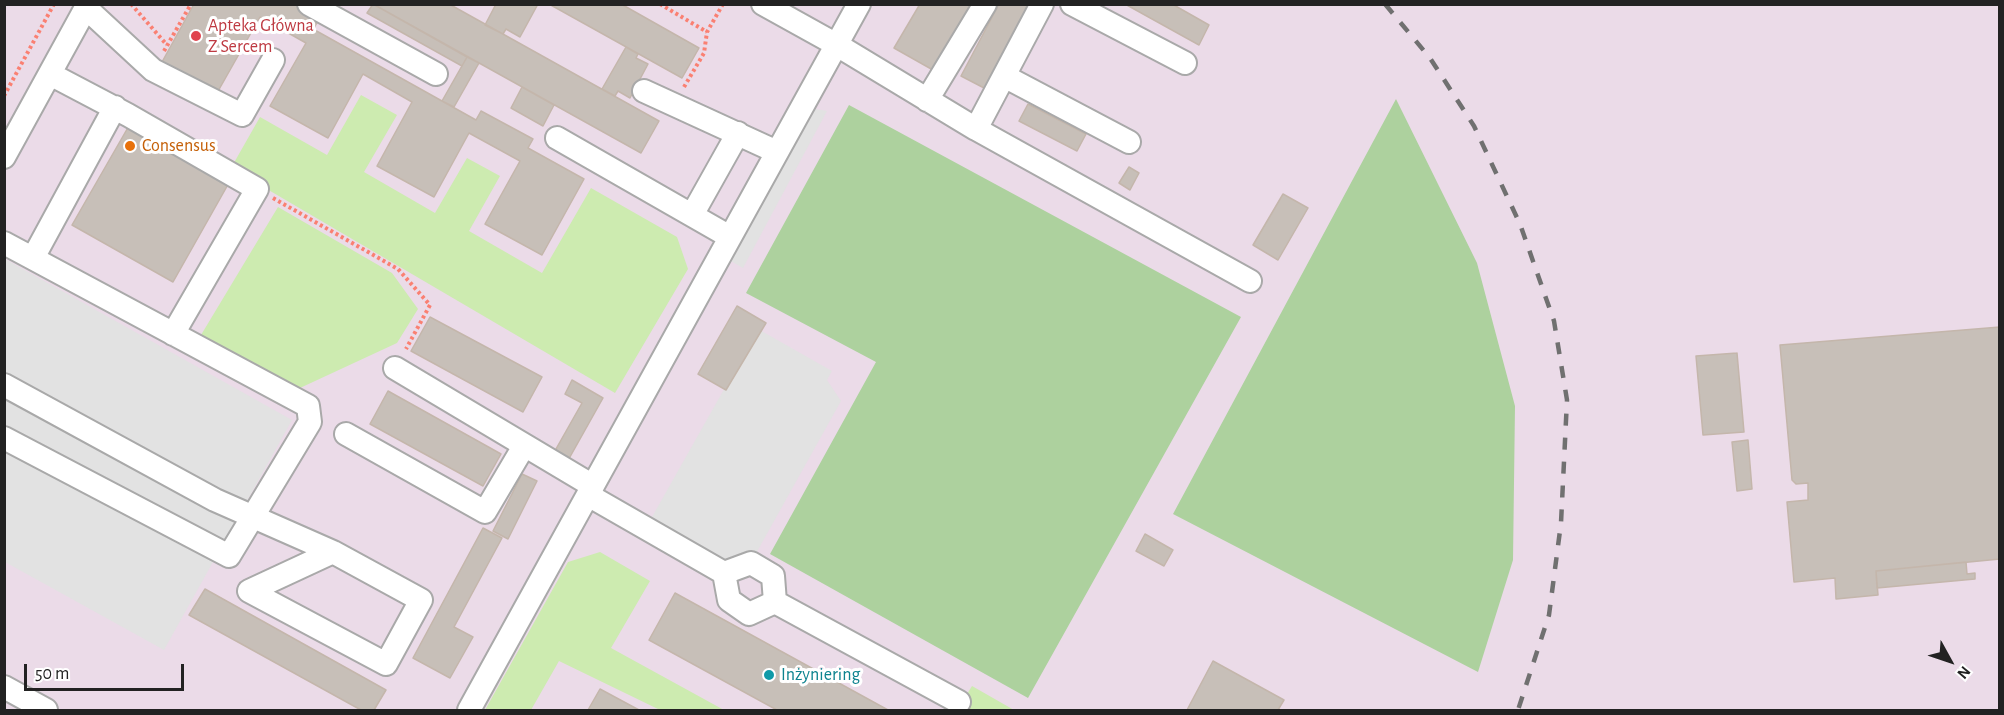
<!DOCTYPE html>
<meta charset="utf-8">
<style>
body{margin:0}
#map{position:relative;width:2004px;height:715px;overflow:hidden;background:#f2efe9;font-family:"Alegreya Sans",sans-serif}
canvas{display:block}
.frame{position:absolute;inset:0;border:6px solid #222;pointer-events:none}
.north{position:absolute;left:1920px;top:631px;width:60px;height:60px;-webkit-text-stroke:4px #fff;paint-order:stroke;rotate:130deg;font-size:16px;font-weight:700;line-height:24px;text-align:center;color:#222}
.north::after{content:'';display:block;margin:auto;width:21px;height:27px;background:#222;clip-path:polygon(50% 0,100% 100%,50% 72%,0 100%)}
.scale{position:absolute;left:24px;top:664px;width:160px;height:27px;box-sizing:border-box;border:3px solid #222;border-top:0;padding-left:8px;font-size:18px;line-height:21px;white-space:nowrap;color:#222;-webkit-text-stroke:4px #fff;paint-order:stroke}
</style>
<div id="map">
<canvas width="2004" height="715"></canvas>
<div class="frame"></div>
<div class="north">N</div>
<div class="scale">50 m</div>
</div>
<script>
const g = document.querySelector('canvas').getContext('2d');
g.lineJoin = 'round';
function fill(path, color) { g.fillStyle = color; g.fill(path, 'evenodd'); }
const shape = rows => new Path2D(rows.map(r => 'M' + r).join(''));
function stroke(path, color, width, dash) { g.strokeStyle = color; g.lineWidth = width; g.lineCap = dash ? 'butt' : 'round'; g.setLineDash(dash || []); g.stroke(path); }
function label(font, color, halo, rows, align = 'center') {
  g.font = font + ' "Alegreya Sans",sans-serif'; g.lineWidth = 6; g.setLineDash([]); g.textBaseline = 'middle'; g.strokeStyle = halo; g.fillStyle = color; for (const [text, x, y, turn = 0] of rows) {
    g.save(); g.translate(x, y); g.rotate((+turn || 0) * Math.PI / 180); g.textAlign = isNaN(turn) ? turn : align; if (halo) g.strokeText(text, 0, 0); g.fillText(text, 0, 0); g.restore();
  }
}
const industrial = shape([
 [4,5,1999,5,1999,710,5,710]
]);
const grass = shape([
 [361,95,397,115,364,172,435,213,467,158,500,176,469,231,542,273,591,188,677,237,688,269,615,393,231,168,260,117,327,155],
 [278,207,392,273,418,309,397,343,300,388,201,335],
 [600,552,650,581,611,648,724,710,660,710,559,661,531,710,485,710,568,562],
 [972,686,1014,710,957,710]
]);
const forest = shape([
 [1396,99,1477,263,1515,406,1513,560,1478,672,1173,514],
 [849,105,1241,317,1028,698,770,554,876,362,746,293]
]);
const parking = shape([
 [811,108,827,111,743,268,729,260],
 [5,259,292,420,164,650,5,562],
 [758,329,832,371,827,380,841,401,754,557,728,563,652,517]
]);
const building = shape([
 [194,4,296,4,320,18,313,29,476,120,481,111,533,139,528,148,584,179,542,255,485,224,520,161,469,133,434,197,377,166,412,102,363,74,328,138,270,106,306,43,260,17,217,93,162,62,194,4],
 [373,4,449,4,659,121,641,153,373,4],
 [373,4,467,57,462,66,367,13,373,4],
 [496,4,538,4,520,37,506,29,503,34,485,25,496,4],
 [549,4,621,4,699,48,682,78,549,4],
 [920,4,971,4,933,70,894,48,920,4],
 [999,4,1031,4,986,89,961,76,999,4],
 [1125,4,1172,4,1209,25,1199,45,1125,4],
 [626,47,638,54,636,58,648,64,630,98,618,91,615,96,602,89,626,47],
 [467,57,479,63,454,107,442,101,467,57],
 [522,87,554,105,543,126,511,108,522,87],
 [1028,104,1086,134,1077,151,1019,121,1028,104],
 [130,124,230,181,173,282,72,225,130,124],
 [1129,167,1139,173,1130,190,1119,183,1129,167],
 [1283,194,1308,208,1278,260,1253,245,1283,194],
 [737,306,766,323,726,390,698,374,737,306],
 [430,317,542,377,523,412,411,351,430,317],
 [2000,327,2000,559,1876,571,1878,595,1836,599,1835,578,1794,582,1787,502,1808,500,1808,483,1796,484,1792,480,1780,345,2000,327],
 [1737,353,1744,432,1703,435,1696,356,1737,353],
 [572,380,603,398,566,464,552,456,582,403,565,394,572,380],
 [388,391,501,454,483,486,370,424,388,391],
 [1748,440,1752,489,1737,491,1732,442,1748,440],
 [522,474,537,481,508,539,493,531,522,474],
 [483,528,502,538,454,627,473,637,450,678,413,658,483,528],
 [1145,534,1173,550,1164,566,1136,551,1145,534],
 [1966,562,1967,574,1975,573,1975,579,1877,588,1876,571,1966,562],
 [205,589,386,690,374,710,361,710,189,615,205,589],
 [675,593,888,710,777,710,649,640,675,593],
 [1213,661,1284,700,1278,710,1187,710,1213,661],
 [600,689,639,710,588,710,600,689]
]);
const path = shape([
 [131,4,167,45],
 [660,4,707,32],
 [164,51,191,4],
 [684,87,704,53,707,32,723,4],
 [4,96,54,4],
 [273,198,398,269,430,305,406,349]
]);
const minor = shape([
 [309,4,436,74],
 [763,4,837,45,976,129,1250,281],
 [1072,4,1185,63],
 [86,8,153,70,242,115,273,60],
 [50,74,128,115,257,189,173,334],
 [1004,76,1129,142],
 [644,91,777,152],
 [927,100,985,4],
 [976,129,1042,4],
 [557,138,730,237],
 [4,157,88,4],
 [692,215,738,133],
 [4,243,308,406,310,422,229,556,4,438],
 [33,258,115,107],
 [395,368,593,486],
 [4,385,215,500,333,552,421,600,386,664,249,591,333,552],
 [346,434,485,512,524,446],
 [588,495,724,573,729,600,749,614,775,602,959,702],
 [724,573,751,563,773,576,775,602],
 [4,687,46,710],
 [469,710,859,4]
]);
const rail = shape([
 [1385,4,1430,58,1474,126,1520,224,1554,321,1567,400,1561,523,1549,615,1518,710]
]);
const markers = [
 [196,36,6,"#e0444e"],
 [130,146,6,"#e8710a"],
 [769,675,6,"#0f9aa8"]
];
const healthNames = [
 ["Apteka Główna",208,26],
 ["Z Sercem",208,47]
];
const foodNames = [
 ["Consensus",142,146]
];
const cultureNames = [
 ["Inżyniering",781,675]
];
fill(industrial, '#ebdbe8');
fill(grass, '#cdebb0');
fill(forest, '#add19e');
fill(parking, '#e2e2e2');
fill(building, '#c7bfb8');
stroke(building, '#c4b6ab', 1.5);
stroke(minor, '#a9a9a9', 26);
stroke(path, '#fa8072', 4, [3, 3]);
stroke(minor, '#fff', 22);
stroke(rail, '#707070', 4.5, [12, 12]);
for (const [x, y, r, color] of markers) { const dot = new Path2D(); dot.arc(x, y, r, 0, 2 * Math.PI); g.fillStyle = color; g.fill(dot); stroke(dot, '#fff', 2); }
label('18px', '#be3a42', '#fff', healthNames, 'left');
label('18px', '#c56008', '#fff', foodNames, 'left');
label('18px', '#0d838f', '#fff', cultureNames, 'left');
</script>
